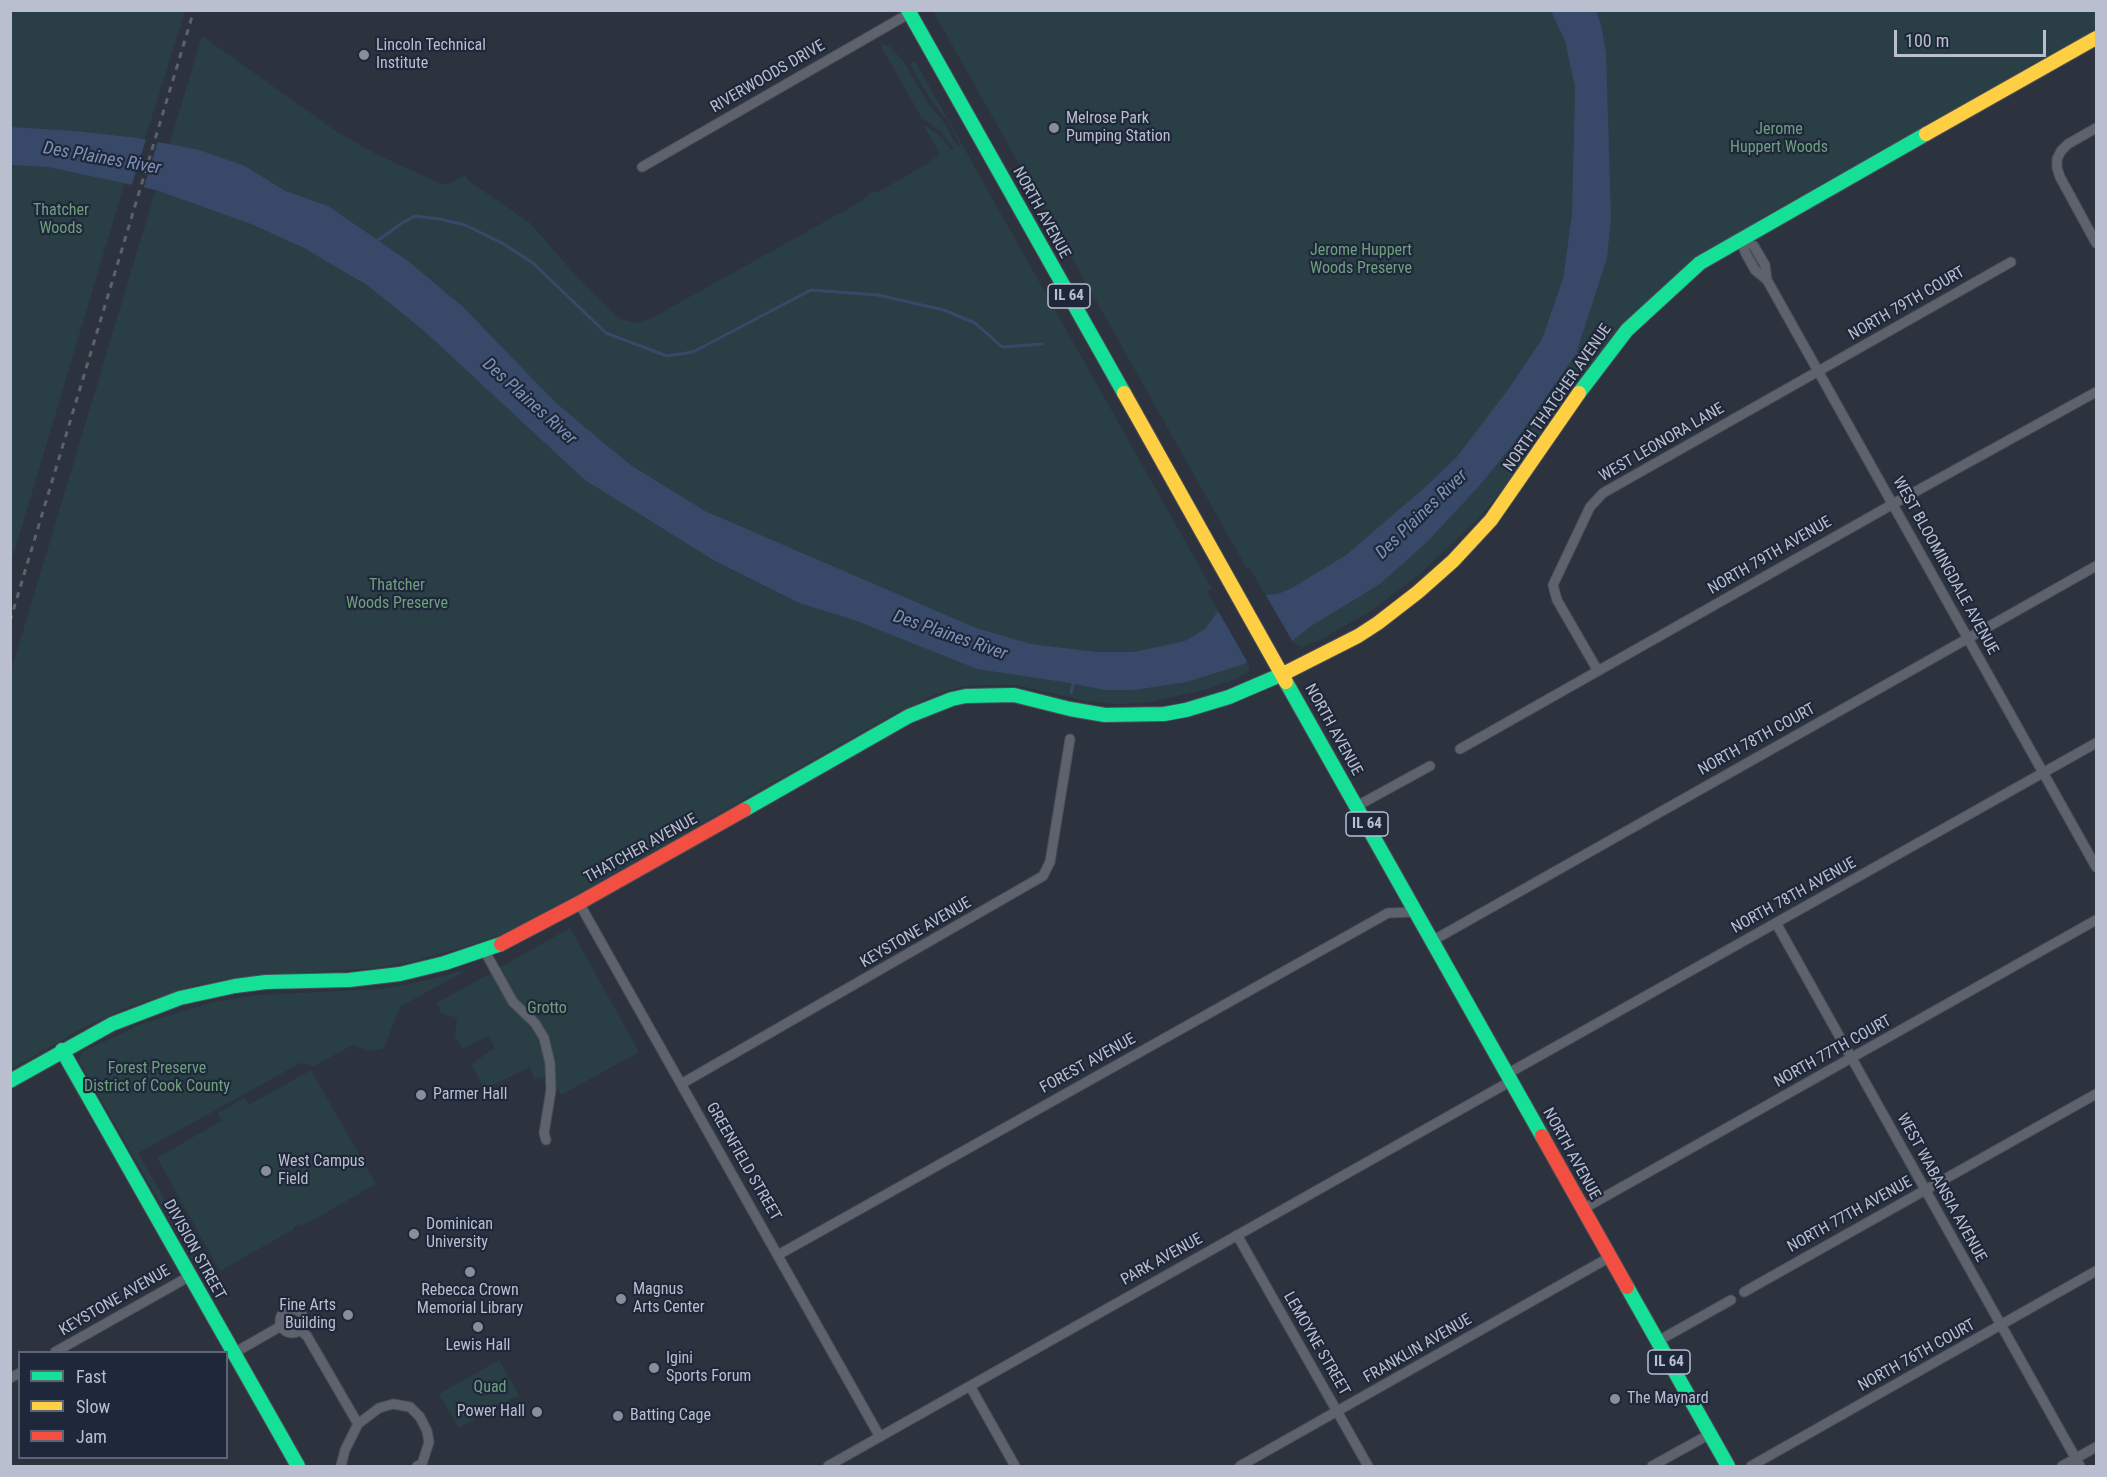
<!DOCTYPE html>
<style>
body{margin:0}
#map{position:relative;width:2107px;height:1477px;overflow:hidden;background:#2d333e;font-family:"Roboto Condensed",sans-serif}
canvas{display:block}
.frame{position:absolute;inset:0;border:12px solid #b9bfce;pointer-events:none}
.legend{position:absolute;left:18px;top:1351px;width:210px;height:108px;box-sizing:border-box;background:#1f283a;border:2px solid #5d6475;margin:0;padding:8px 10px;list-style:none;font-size:18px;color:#b9bfce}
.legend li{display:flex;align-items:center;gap:12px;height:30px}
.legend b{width:30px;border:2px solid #5d6475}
.scale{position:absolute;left:1894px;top:30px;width:152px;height:27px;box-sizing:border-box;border:3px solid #b9bfce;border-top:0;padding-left:8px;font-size:18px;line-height:21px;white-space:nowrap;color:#b9bfce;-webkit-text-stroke:4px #1f283a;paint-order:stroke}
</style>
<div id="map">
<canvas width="2107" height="1477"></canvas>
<div class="frame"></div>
<ul class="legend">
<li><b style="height:8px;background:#16e098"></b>Fast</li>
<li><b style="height:8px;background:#ffcf43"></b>Slow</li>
<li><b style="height:8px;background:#f24e42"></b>Jam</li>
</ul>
<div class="scale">100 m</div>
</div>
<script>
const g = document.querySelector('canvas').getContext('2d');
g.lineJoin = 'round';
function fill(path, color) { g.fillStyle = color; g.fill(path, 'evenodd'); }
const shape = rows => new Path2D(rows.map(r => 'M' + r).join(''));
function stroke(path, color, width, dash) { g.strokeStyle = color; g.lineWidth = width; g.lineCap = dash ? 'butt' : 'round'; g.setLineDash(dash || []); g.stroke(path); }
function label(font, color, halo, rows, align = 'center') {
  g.font = font + ' "Roboto Condensed",sans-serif'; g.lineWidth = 4.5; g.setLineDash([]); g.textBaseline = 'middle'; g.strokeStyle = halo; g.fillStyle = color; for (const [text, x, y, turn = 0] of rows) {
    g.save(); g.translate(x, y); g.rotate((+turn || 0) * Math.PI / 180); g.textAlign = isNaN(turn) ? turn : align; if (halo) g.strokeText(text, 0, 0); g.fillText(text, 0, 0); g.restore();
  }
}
const green = shape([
 [2096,10,2096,29,1775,210,1717,247,1676,276,1625,324,1601,351,1502,491,1475,522,1421,573,1369,612,1318,641,1302,647,1291,642,1250,568,1247,569,933,11],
 [11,11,185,11,145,139,138,138,11,563],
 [202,36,336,131,378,155,437,182,447,185,465,175,469,181,530,223,577,277,620,319,635,323,650,319,860,202,870,193,880,191,927,164,940,154,922,123,943,138,951,150,954,149,942,133,921,117,881,46,882,44,889,46,904,62,928,103,945,124,957,146,960,145,948,122,930,99,910,64,915,61,1212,589,1207,591,1249,666,1249,671,1236,679,1208,689,1146,703,1115,704,1087,701,1016,685,982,685,961,687,936,694,892,715,523,925,488,940,412,962,374,968,238,977,197,985,133,1005,88,1025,11,1069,11,671],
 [570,928,639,1052,561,1095,550,1076,534,1079,530,1067,484,1089,471,1064,495,1048,488,1036,462,1049,455,1036,457,1018,441,1013,437,1003],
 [467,970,400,1007,384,1048,369,1051,353,1045,314,1066,300,1063,138,1153,213,1284,208,1287,79,1061,82,1052,144,1023,214,1002,258,995,381,989,409,984],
 [311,1070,376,1184,302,1226,300,1223,294,1227,294,1229,220,1271,157,1158,221,1121,218,1113,244,1098,249,1105],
 [499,1360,519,1395,459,1428,439,1394]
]);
const water = shape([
 [1551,11,1596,11,1601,24,1606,53,1611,217,1607,258,1576,354,1511,447,1479,486,1428,541,1380,584,1311,626,1291,642,1244,664,1187,682,1134,690,1105,690,1070,683,977,669,854,620,799,603,715,561,585,480,423,330,367,285,304,248,251,224,156,190,48,167,11,165,11,127,75,131,138,138,199,150,245,166,285,191,328,206,408,261,463,307,556,403,600,440,632,466,705,511,976,628,1031,644,1097,652,1134,652,1185,641,1205,629,1218,611,1265,595,1278,594,1292,588,1346,555,1422,490,1456,458,1507,391,1542,339,1563,279,1572,214,1575,87,1565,41]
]);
const pier = shape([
 [147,136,159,138,143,190,131,187],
 [1264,592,1294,644,1249,665,1217,609]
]);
const stream = shape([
 [377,241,402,223,415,216,440,219,465,225,502,243,533,263,606,333,667,356,693,352,811,290,878,295,944,310,975,323,1002,347,1042,344],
 [1575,353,1589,361],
 [1071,693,1074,680]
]);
const street = shape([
 [2096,128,2068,144,2061,151,2057,159,2057,168,2060,177,2096,243],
 [642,167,910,13],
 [1741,238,1754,246,1765,265,1767,280,2096,867],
 [1741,238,1745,252,1755,270,1767,280],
 [1598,671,1557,600,1553,585,1590,507,1603,493,2011,262],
 [1460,749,1893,504,2096,392],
 [1357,806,1430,766],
 [579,903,880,1437],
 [1776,923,2080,1466],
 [1432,941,2096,566],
 [484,950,513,1002,535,1023,544,1038,550,1063,551,1090,544,1133,546,1140],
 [1507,1074,2096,743],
 [681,1084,1043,876,1050,862,1070,739],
 [1583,1209,2096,920],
 [1237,1235,1368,1466],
 [778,1255,1388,913,1415,912],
 [1744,1292,2096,1094],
 '280 1321a12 12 0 1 1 24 0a12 12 0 1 1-24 0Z',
 [300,1330,307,1336,358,1424],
 [1658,1341,1731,1300],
 [55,1352,190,1276],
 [234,1353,281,1326],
 [10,1378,20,1373],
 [970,1386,1015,1466],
 [341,1466,345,1450,358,1424,379,1408,393,1404,410,1407,420,1417,427,1431,429,1442,422,1464,417,1466],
 [828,1466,1511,1081],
 [1240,1466,1610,1257],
 [1652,1466,1710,1434],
 [1751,1466,2096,1271],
 [2062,1466,2096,1447]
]);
const fast = shape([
 [908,10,1124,393],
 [1579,393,1627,330,1700,263,1926,134],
 [1286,682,1542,1136],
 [744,810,909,716,952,699,966,696,1014,695,1070,709,1105,715,1164,714,1186,710,1229,697,1285,673],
 [62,1050,298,1466],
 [10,1081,112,1024,180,998,235,986,266,982,349,980,400,974,445,963,501,944],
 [1627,1287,1728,1466]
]);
const slow = shape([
 [1926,134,2096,38],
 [1124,393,1286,682],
 [1285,673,1358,636,1378,623,1418,592,1453,561,1491,520,1579,393]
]);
const jam = shape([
 [501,944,579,903,744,810],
 [1542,1136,1627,1287]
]);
const rail = shape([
 [10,621,194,10]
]);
const markers = [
 [364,55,6,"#888e9c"],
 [1054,128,6,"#888e9c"],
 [421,1095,6,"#888e9c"],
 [266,1171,6,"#888e9c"],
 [414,1234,6,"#888e9c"],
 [470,1272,6,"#888e9c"],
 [621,1299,6,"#888e9c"],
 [348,1315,6,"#888e9c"],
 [478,1327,6,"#888e9c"],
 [654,1368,6,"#888e9c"],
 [1615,1399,6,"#888e9c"],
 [537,1412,6,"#888e9c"],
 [618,1416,6,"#888e9c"]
];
const shields = [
 [1069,296,42],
 [1367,824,42],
 [1669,1362,42]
];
const shieldNames = [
 ["IL 64",1069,296],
 ["IL 64",1367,824],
 ["IL 64",1669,1362]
];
const poiNames = [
 ["Lincoln Technical",376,46],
 ["Institute",376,64],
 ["Melrose Park",1066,119],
 ["Pumping Station",1066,137],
 ["Parmer Hall",433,1095],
 ["West Campus",278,1162],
 ["Field",278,1180],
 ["Dominican",426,1225],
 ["University",426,1243],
 ["Magnus",633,1290],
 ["Arts Center",633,1308],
 ["Rebecca Crown",470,1291,"center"],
 ["Memorial Library",470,1309,"center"],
 ["Fine Arts",336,1306,"right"],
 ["Building",336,1324,"right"],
 ["Lewis Hall",478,1346,"center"],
 ["Igini",666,1359],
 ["Sports Forum",666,1377],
 ["The Maynard",1627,1399],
 ["Power Hall",525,1412,"right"],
 ["Batting Cage",630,1416]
];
const streetNames = [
 ["RIVERWOODS DRIVE",768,77,-30],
 ["NORTH AVENUE",1041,213,61],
 ["NORTH 79TH COURT",1907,304,-30],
 ["NORTH THATCHER AVENUE",1558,398,-55],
 ["WEST LEONORA LANE",1662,443,-30],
 ["NORTH 79TH AVENUE",1770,556,-30],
 ["WEST BLOOMINGDALE AVENUE",1945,566,61],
 ["NORTH AVENUE",1333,730,61],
 ["NORTH 78TH COURT",1757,740,-29],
 ["THATCHER AVENUE",641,849,-29],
 ["NORTH 78TH AVENUE",1794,896,-29],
 ["KEYSTONE AVENUE",916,933,-30],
 ["NORTH 77TH COURT",1833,1052,-29],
 ["FOREST AVENUE",1088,1064,-29],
 ["NORTH AVENUE",1571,1154,61],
 ["GREENFIELD STREET",743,1162,60],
 ["WEST WABANSIA AVENUE",1941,1188,61],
 ["NORTH 77TH AVENUE",1850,1215,-29],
 ["DIVISION STREET",194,1250,61],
 ["PARK AVENUE",1162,1260,-29],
 ["KEYSTONE AVENUE",115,1301,-30],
 ["LEMOYNE STREET",1316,1344,60],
 ["FRANKLIN AVENUE",1418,1349,-30],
 ["NORTH 76TH COURT",1917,1356,-29]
];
const parkNames = [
 ["Jerome",1779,130],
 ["Huppert Woods",1779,148],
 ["Thatcher",61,211],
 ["Woods",61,229],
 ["Jerome Huppert",1361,251],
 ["Woods Preserve",1361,269],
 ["Thatcher",397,586],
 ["Woods Preserve",397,604],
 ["Grotto",547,1009],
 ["Forest Preserve",157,1069],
 ["District of Cook County",157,1087],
 ["Quad",490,1388]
];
const waterNames = [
 ["Des Plaines River",102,159,10],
 ["Des Plaines River",529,402,42],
 ["Des Plaines River",1422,515,-44],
 ["Des Plaines River",950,636,19]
];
fill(green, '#293e45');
fill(water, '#384869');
fill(pier, '#2d333e');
stroke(stream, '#384869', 3);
stroke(street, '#4a4e56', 11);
stroke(fast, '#4a4e56', 16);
stroke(slow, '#4a4e56', 16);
stroke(jam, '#4a4e56', 16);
stroke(street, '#5e626c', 9);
stroke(fast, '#16e098', 14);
stroke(slow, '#ffcf43', 14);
stroke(jam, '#f24e42', 14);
stroke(rail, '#5c616a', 3, [6, 6]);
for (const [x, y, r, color] of markers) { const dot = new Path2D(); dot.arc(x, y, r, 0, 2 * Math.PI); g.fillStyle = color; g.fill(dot); stroke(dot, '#1f283a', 2); }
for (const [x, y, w] of shields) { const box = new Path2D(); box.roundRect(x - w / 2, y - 12, w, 24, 4.5); g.fillStyle = '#1f283a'; g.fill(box); stroke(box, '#b9bfce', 1.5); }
label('bold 15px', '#b9bfce', null, shieldNames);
label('16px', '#b9bfce', '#1f283a', poiNames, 'left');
label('16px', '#b9bfce', '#1f283a', streetNames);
label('16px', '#6ea07e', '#1f283a', parkNames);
label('italic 18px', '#7e91b6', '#1f283a', waterNames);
</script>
